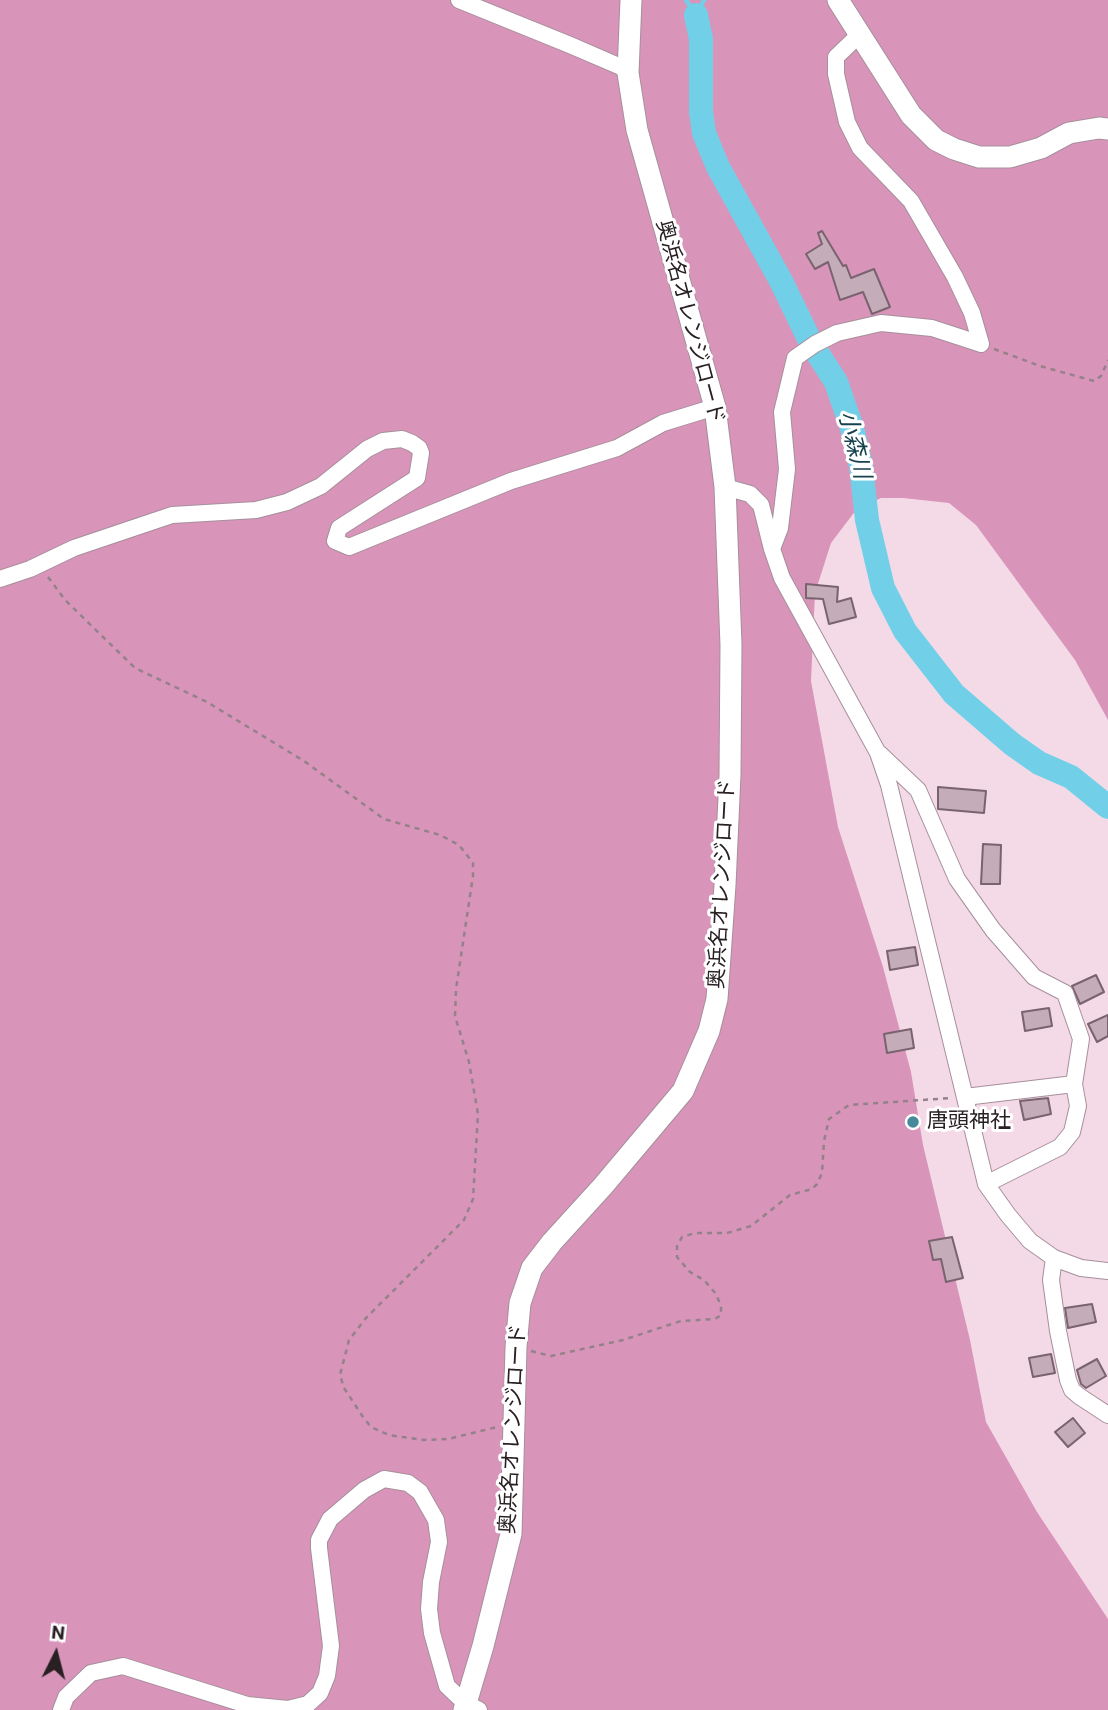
<!DOCTYPE html>
<meta charset="utf-8">
<style>
body{margin:0}
#map{position:relative;width:1108px;height:1710px;overflow:hidden;background:#f4dae7;font-family:Roboto,sans-serif}
canvas{display:block}
.north{position:absolute;left:21px;top:1619px;width:70px;height:70px;-webkit-text-stroke:5px #fff;paint-order:stroke;rotate:6deg;font-size:19px;font-weight:700;line-height:28px;text-align:center;color:#292024}
.north::after{content:'';display:block;margin:auto;width:24px;height:32px;background:#292024;clip-path:polygon(50% 0,100% 100%,50% 72%,0 100%)}
</style>
<div id="map">
<canvas width="1108" height="1710"></canvas>
<div class="north">N</div>
</div>
<script>
const g = document.querySelector('canvas').getContext('2d');
g.lineJoin = 'round';
function fill(path, color) { g.fillStyle = color; g.fill(path, 'evenodd'); }
const shape = rows => new Path2D(rows.map(r => 'M' + r).join(''));
function stroke(path, color, width, dash) { g.strokeStyle = color; g.lineWidth = width; g.lineCap = dash ? 'butt' : 'round'; g.setLineDash(dash || []); g.stroke(path); }
function label(font, color, halo, rows, align = 'center') {
  g.font = font + ' Roboto,"Noto Sans JP",sans-serif'; g.lineWidth = 6; g.setLineDash([]); g.textBaseline = 'middle'; g.strokeStyle = halo; g.fillStyle = color; for (const [text, x, y, turn = 0] of rows) {
    g.save(); g.translate(x, y); g.rotate((+turn || 0) * Math.PI / 180); g.textAlign = isNaN(turn) ? turn : align; if (halo) g.strokeText(text, 0, 0); g.fillText(text, 0, 0); g.restore();
  }
}
const forest = shape([
 [0,0,1108,0,1108,720,1075,660,976,525,949,503,903,498,881,498,856,510,831,543,815,593,811,681,838,827,883,967,911,1072,923,1145,970,1340,986,1422,1037,1512,1108,1619,1108,1710,0,1710]
]);
const stream = shape([
 [686,0,696,15],
 [696,15,704,0]
]);
const river = shape([
 [696,15,701,39,701,112,704,133,718,167,781,281,811,343,836,382,852,428,861,466,867,520,883,588,905,631,954,694,1012,744,1039,763,1071,777,1108,807]
]);
const building = shape([
 [822,231,843,266,846,265,851,278,874,269,890,307,872,314,863,292,840,300,828,262,815,269,806,254,822,244,818,233,822,231],
 [806,584,838,587,837,602,851,598,856,617,829,624,823,599,806,598,806,584],
 [938,787,986,791,984,813,938,809,938,787],
 [983,844,1001,845,1000,884,981,884,983,844],
 [915,947,918,965,890,970,887,951,915,947],
 [1096,975,1104,992,1080,1004,1072,986,1096,975],
 [1049,1008,1052,1026,1025,1031,1022,1012,1049,1008],
 [1108,1015,1108,1036,1097,1042,1088,1024,1108,1015],
 [911,1029,914,1048,887,1053,884,1034,911,1029],
 [1048,1098,1051,1114,1024,1120,1020,1101,1048,1098],
 [952,1237,963,1278,946,1282,941,1259,933,1260,929,1241,952,1237],
 [1092,1304,1096,1322,1068,1328,1065,1308,1092,1304],
 [1051,1354,1055,1373,1033,1377,1029,1358,1051,1354],
 [1097,1359,1106,1376,1086,1388,1081,1384,1077,1370,1097,1359],
 [1073,1418,1085,1433,1068,1447,1055,1432,1073,1418]
]);
const path = shape([
 [994,349,1040,366,1094,381,1101,376,1108,360],
 [48,577,65,600,135,668,207,702,304,761,384,819,440,835,459,845,473,863,473,876,456,989,455,1016,469,1062,478,1114,473,1199,464,1220,366,1318,349,1340,340,1375,344,1388,363,1417,371,1427,389,1435,423,1440,448,1439,497,1427],
 [531,1351,551,1356,623,1340,681,1321,715,1319,721,1315,721,1306,716,1294,704,1280,690,1272,677,1257,677,1246,682,1237,695,1233,727,1233,751,1226,790,1195,812,1189,817,1184,822,1173,824,1141,829,1119,849,1105,951,1098]
]);
const minor = shape([
 [459,0,570,45,621,67,628,73],
 [860,34,836,57,836,74,847,122,860,148,911,201,955,277,972,313,981,344],
 [725,487,750,494,761,505,772,549,782,578,878,753,889,785,986,1184,1008,1215,1030,1241,1054,1258,1081,1268,1108,1271],
 [772,549,780,528,787,469,782,412,795,358,815,344,837,333,881,323,932,328,981,344],
 [0,579,30,569,74,548,172,515,256,510,287,502,321,486,367,449,383,441,402,439,412,443,419,448,421,453,417,478,339,528,335,541,349,547,511,481,617,448,663,423,715,407],
 [880,754,918,790,957,879,993,930,1034,977,1065,993,1081,1039,1074,1084,1078,1106,1072,1132,1060,1147,986,1184],
 [965,1097,1074,1084],
 [1054,1258,1051,1280,1058,1331,1068,1380,1072,1390,1079,1396,1108,1415],
 [61,1710,66,1697,91,1673,123,1666,247,1705,288,1709,308,1704,320,1693,327,1676,331,1646,319,1548,319,1540,330,1519,364,1490,384,1479,408,1483,420,1492,436,1520,439,1542,431,1582,429,1609,432,1633,447,1686,465,1703,479,1710]
]);
const tertiary = shape([
 [838,0,911,115,936,140,954,149,979,157,1010,157,1041,148,1069,133,1099,128,1108,129],
 [464,1710,483,1646,511,1534,516,1347,520,1303,532,1268,552,1242,603,1186,683,1091,709,1031,717,999,725,885,730,775,731,645,725,487,715,407,637,130,628,73,631,0]
]);
const markers = [
 [913,1122,7,"#47899a"]
];
const streetNames = [
 ["奥浜名オレンジロード",689,322,75],
 ["奥浜名オレンジロード",723,884,-87],
 ["奥浜名オレンジロード",514,1429,-87]
];
const poiNames = [
 ["唐頭神社",927,1122]
];
const waterNames = [
 ["小森川",853,445,76]
];
fill(forest, '#d994ba');
stroke(stream, '#71d0e8', 4.5);
stroke(river, '#71d0e8', 24);
fill(building, '#c5acb9');
stroke(building, '#78636e', 2);
stroke(minor, '#a68f9b', 18);
stroke(tertiary, '#a68f9b', 23);
stroke(path, '#94828a', 2.5, [5, 5]);
stroke(minor, '#fff', 16);
stroke(tertiary, '#fff', 21);
for (const [x, y, r, color] of markers) { const dot = new Path2D(); dot.arc(x, y, r, 0, 2 * Math.PI); g.fillStyle = color; g.fill(dot); stroke(dot, '#fff', 2.5); }
label('21px', '#292024', '#fff', streetNames);
label('21px', '#292024', '#fff', poiNames, 'left');
label('italic 23px', '#17424d', '#fff', waterNames);
</script>
